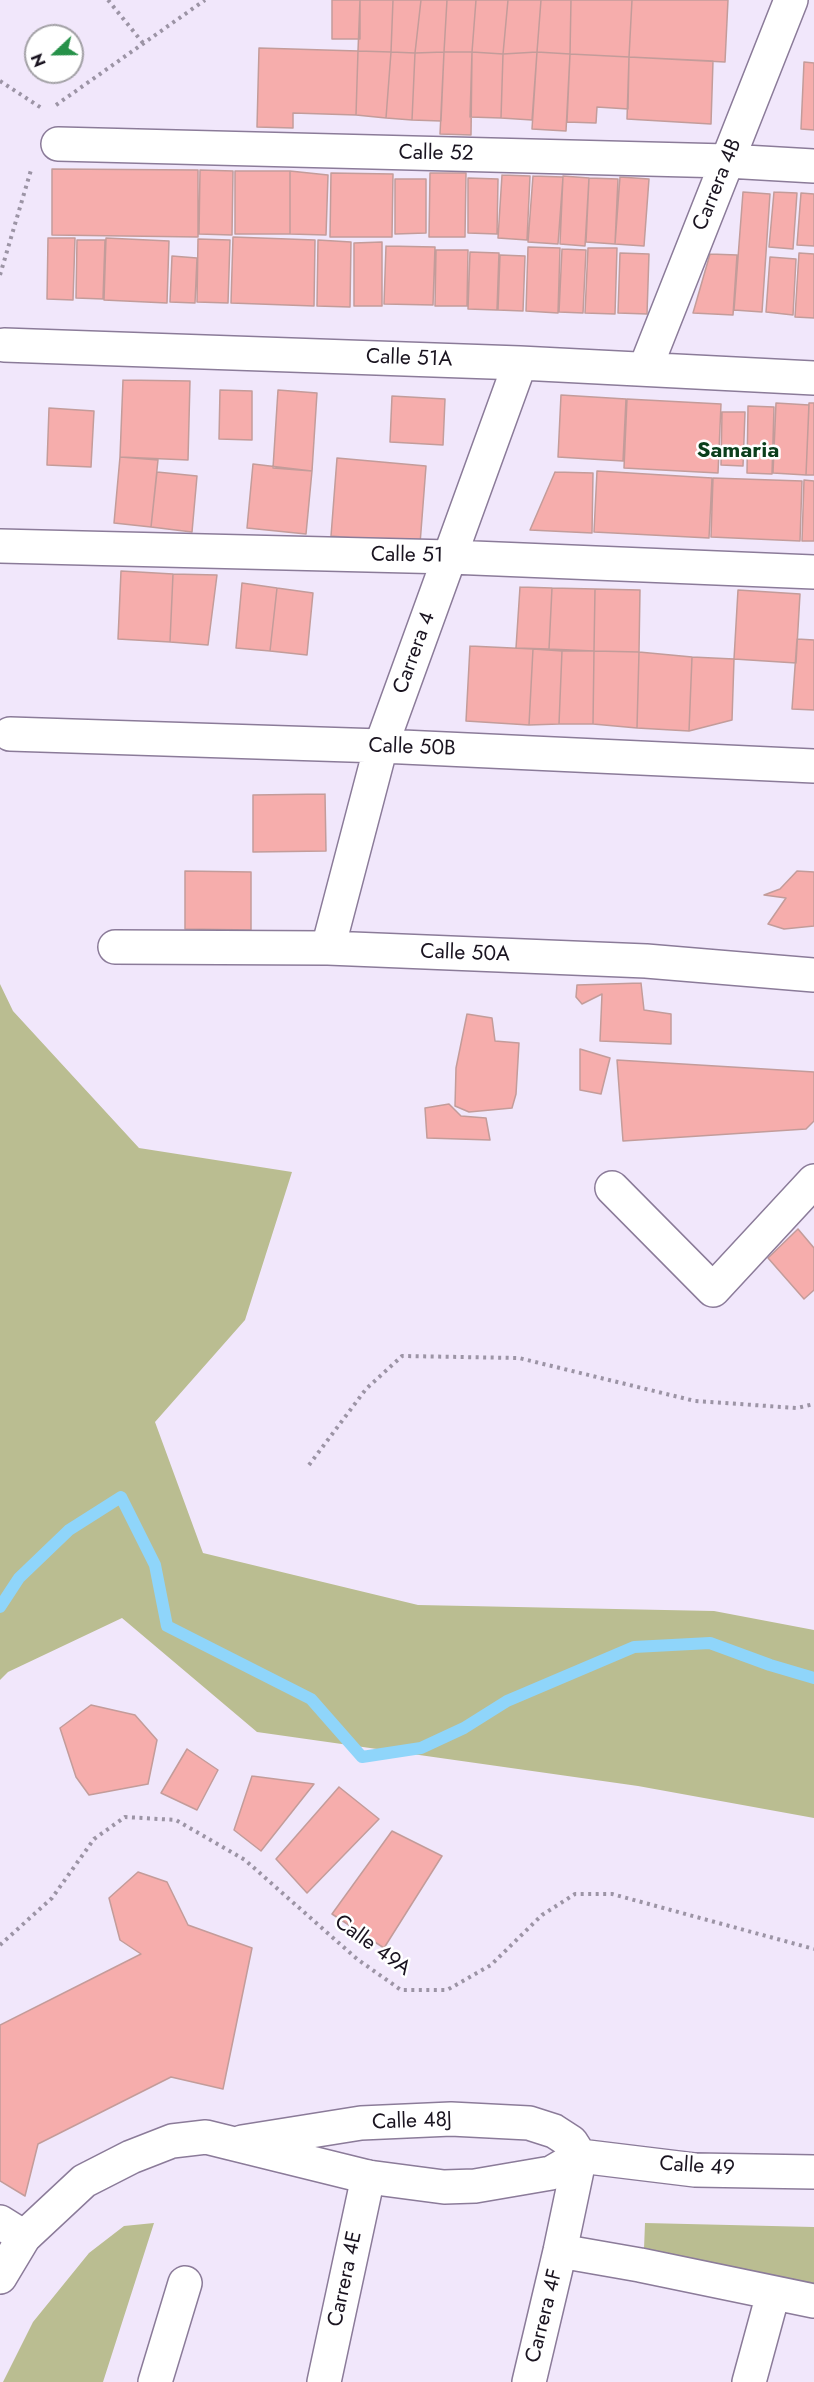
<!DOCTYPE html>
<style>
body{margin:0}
#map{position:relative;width:814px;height:2382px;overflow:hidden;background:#f1e7fb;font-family:Jost,sans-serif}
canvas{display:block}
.north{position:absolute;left:24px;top:24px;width:60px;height:60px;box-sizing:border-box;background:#fff;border:2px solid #a3a1a6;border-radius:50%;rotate:248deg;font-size:16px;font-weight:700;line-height:24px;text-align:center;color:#1a1420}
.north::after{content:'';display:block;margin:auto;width:21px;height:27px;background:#269149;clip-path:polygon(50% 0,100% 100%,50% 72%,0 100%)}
</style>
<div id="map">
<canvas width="814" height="2382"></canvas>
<div class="north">N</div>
</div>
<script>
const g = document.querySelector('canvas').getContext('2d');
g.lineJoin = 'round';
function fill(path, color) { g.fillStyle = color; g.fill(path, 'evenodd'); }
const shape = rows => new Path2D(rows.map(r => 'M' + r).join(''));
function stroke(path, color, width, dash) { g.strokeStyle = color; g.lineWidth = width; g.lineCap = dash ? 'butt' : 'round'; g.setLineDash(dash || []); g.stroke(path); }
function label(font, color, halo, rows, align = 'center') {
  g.font = font + ' Jost,sans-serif'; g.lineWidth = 5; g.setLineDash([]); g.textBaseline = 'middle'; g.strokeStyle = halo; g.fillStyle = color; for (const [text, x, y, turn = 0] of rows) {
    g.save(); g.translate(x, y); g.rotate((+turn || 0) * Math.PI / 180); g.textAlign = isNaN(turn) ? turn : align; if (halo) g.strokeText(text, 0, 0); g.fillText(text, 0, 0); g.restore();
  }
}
const green = shape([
 [0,984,13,1011,139,1148,292,1172,245,1320,155,1422,203,1553,418,1605,714,1611,814,1630,814,1818,638,1786,257,1732,122,1618,8,1672,0,1680],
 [154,2223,103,2382,3,2382,33,2322,89,2253,124,2226],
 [645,2223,814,2227,814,2286,644,2249]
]);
const stream = shape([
 [0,1607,19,1578,69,1530,121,1497,155,1565,167,1626,311,1699,362,1757,421,1748,464,1728,507,1701,634,1647,710,1643,770,1665,814,1678]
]);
const building = shape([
 [332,0,360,0,360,39,332,39,332,0],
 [360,0,393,0,391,52,358,51,360,0],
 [393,0,421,0,415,53,391,52,393,0],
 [421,0,447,0,444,52,415,53,421,0],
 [447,0,476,0,472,52,444,52,447,0],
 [476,0,508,0,503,54,472,52,476,0],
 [508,0,541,0,537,52,503,54,508,0],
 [541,0,571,0,570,54,537,52,541,0],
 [571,0,632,0,629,57,570,54,571,0],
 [632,0,728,0,725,62,629,57,632,0],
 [259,48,358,51,356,115,293,113,293,128,257,127,259,48],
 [358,51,391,52,386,118,356,115,358,51],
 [391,52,415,53,412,120,386,118,391,52],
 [444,52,472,52,471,135,440,134,444,52],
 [444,52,441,121,412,120,415,53,444,52],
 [472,52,503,54,501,118,470,117,472,52],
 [537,52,570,54,566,131,532,129,537,52],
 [537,52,532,120,501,118,503,54,537,52],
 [570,54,629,57,628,109,597,107,596,123,567,122,570,54],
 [629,57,713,61,711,124,627,119,629,57],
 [804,62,814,63,814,130,801,129,804,62],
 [52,169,198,170,198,237,52,235,52,169],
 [200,170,233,171,232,235,199,234,200,170],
 [235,171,290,171,290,234,235,234,235,171],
 [290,171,328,175,326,235,290,234,290,171],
 [331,173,393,174,392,237,330,237,331,173],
 [430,173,466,173,465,237,429,237,430,173],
 [502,175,530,176,527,240,498,238,502,175],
 [533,176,563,177,558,244,528,242,533,176],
 [563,176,589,178,585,246,560,244,563,176],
 [620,177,649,179,644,246,615,244,620,177],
 [468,178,498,179,497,234,468,233,468,178],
 [589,178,618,179,615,244,586,242,589,178],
 [395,179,426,179,426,233,395,234,395,179],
 [743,192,770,194,762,312,734,310,743,192],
 [774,192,797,193,793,249,769,247,774,192],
 [801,193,814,194,814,246,797,245,801,193],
 [233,237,315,240,314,306,231,303,233,237],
 [48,238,75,238,73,300,47,299,48,238],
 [106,238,169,241,167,303,104,300,106,238],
 [198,239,230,240,228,303,197,302,198,239],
 [77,240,105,240,103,299,76,298,77,240],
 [318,240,351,242,350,307,317,306,318,240],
 [382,242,382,306,354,306,354,243,382,242],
 [386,246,435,247,433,305,384,304,386,246],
 [528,247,560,248,558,313,526,311,528,247],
 [588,248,617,248,615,314,585,313,588,248],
 [562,249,586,250,583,313,559,312,562,249],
 [436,250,468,250,467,306,435,306,436,250],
 [470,252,499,253,497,310,468,309,470,252],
 [620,253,649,254,647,314,618,313,620,253],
 [799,253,814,254,814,318,795,317,799,253],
 [710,254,737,255,733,315,693,313,710,254],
 [500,255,525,256,523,311,498,310,500,255],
 [172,256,197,258,195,303,170,302,172,256],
 [770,257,796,259,793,315,766,312,770,257],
 [123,380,190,381,188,460,120,457,123,380],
 [220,390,252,391,252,440,219,439,220,390],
 [278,390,317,393,312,471,273,468,278,390],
 [561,395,626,399,623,461,558,457,561,395],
 [392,396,445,399,443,445,390,442,392,396],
 [627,399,721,404,718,473,624,468,627,399],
 [776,403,809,405,806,475,773,473,776,403],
 [809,403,814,403,814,475,806,475,809,403],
 [748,406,774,407,772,474,747,473,748,406],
 [49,408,94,411,91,467,47,465,49,408],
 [722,412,745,412,743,466,721,465,722,412],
 [120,457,158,460,151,527,114,523,120,457],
 [337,458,426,466,420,544,331,536,337,458],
 [253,464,312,471,306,534,247,528,253,464],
 [597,471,712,478,709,538,594,532,597,471],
 [157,472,197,476,192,532,151,527,157,472],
 [555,472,593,473,592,533,530,530,555,472],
 [713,478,802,481,800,541,711,537,713,478],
 [804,480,814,481,814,541,802,541,804,480],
 [121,571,173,574,170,642,118,639,121,571],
 [173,574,217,575,208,645,170,642,173,574],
 [242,583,277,588,270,651,236,648,242,583],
 [520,587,552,588,549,649,516,648,520,587],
 [277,588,313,593,307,655,270,651,277,588],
 [552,588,595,589,594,651,549,649,552,588],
 [595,589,640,590,639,652,594,651,595,589],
 [738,590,800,594,796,663,734,659,738,590],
 [797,639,814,640,814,710,792,709,797,639],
 [470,646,533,649,529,725,466,721,470,646],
 [533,649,562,651,559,724,529,725,533,649],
 [562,651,594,651,593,724,559,724,562,651],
 [594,651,639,652,637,728,593,724,594,651],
 [639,652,692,657,689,731,637,728,639,652],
 [692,657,734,659,732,720,689,731,692,657],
 [325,794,326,851,253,852,253,795,325,794],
 [185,871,251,872,251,930,185,929,185,871],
 [797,871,814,872,814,926,784,929,768,924,786,898,764,895,780,889,797,871],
 [641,983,644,1010,671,1014,671,1044,600,1041,602,994,582,1004,576,997,577,985,641,983],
 [467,1014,492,1018,495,1041,519,1043,516,1094,512,1108,469,1112,455,1106,456,1068,467,1014],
 [580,1049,610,1058,601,1094,580,1090,580,1049],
 [617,1060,814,1072,814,1121,806,1129,623,1141,617,1060],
 [449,1104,461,1116,486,1118,490,1140,427,1138,425,1108,449,1104],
 [798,1229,814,1248,814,1290,804,1299,768,1258,798,1229],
 [91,1705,135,1715,157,1740,148,1784,89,1795,76,1777,60,1728,91,1705],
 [187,1749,218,1770,197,1810,161,1793,187,1749],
 [252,1776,314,1784,261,1851,234,1830,252,1776],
 [339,1787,379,1819,307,1893,276,1859,339,1787],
 [392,1831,442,1856,384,1948,332,1914,392,1831],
 [138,1872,167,1882,188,1925,252,1948,223,2089,171,2077,38,2144,25,2196,0,2181,0,2025,141,1954,120,1940,109,1898,138,1872]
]);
const path = shape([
 [108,0,143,43],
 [0,81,43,109],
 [56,105,205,0],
 [0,275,31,170],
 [309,1465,366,1389,402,1356,519,1358,695,1401,797,1408,814,1404],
 [0,1945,52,1898,94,1839,125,1817,176,1820,245,1860,357,1959,401,1990,447,1990,491,1965,542,1915,575,1894,612,1894,814,1949]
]);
const minor = shape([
 [58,144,727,161,814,166],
 [4,345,520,363,814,378],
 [645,369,791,0],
 [0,546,450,557,814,572],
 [10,734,381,746,814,766],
 [115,947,328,948,646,961,814,975],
 [328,948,381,746,520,363],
 [612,1188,713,1290,814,1181],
 [0,2222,24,2237],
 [560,2251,640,2265,814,2301],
 [155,2382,185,2283],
 [324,2382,368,2177],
 [529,2382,560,2251,580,2156],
 [749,2382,773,2294]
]);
const major = shape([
 [242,2142,361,2123,451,2119,529,2123,554,2131,571,2142,580,2156],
 [580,2156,695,2170,814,2172],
 [0,2277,24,2237,84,2181,131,2157,172,2141,206,2137,368,2177,444,2187,475,2186,551,2173,580,2156]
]);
const streetNames = [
 ["Calle 52",436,154,1],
 ["Carrera 4B",718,185,-68],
 ["Calle 51A",409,359,2],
 ["Calle 51",407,556,1],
 ["Carrera 4",415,653,-70],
 ["Calle 50B",412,748,2],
 ["Calle 50A",465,954,2],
 ["Calle 49A",372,1946,36],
 ["Calle 48J",412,2122,-2],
 ["Calle 49",697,2167,4],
 ["Carrera 4E",346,2279,-78],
 ["Carrera 4F",545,2316,-76]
];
const neighbourhoodNames = [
 ["Samaria",738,452]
];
fill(green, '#babd91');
stroke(stream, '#8fd5fa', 12);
fill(building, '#f6adac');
stroke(building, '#c39c9a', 1.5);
stroke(minor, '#8b7b99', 36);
stroke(major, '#8b7b99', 36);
stroke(path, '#9c94a5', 4, [3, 4.5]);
stroke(minor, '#fff', 33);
stroke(major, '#fff', 33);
label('21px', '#1a1420', '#fff', streetNames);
label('bold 22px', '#0b3f1c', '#fff', neighbourhoodNames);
</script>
